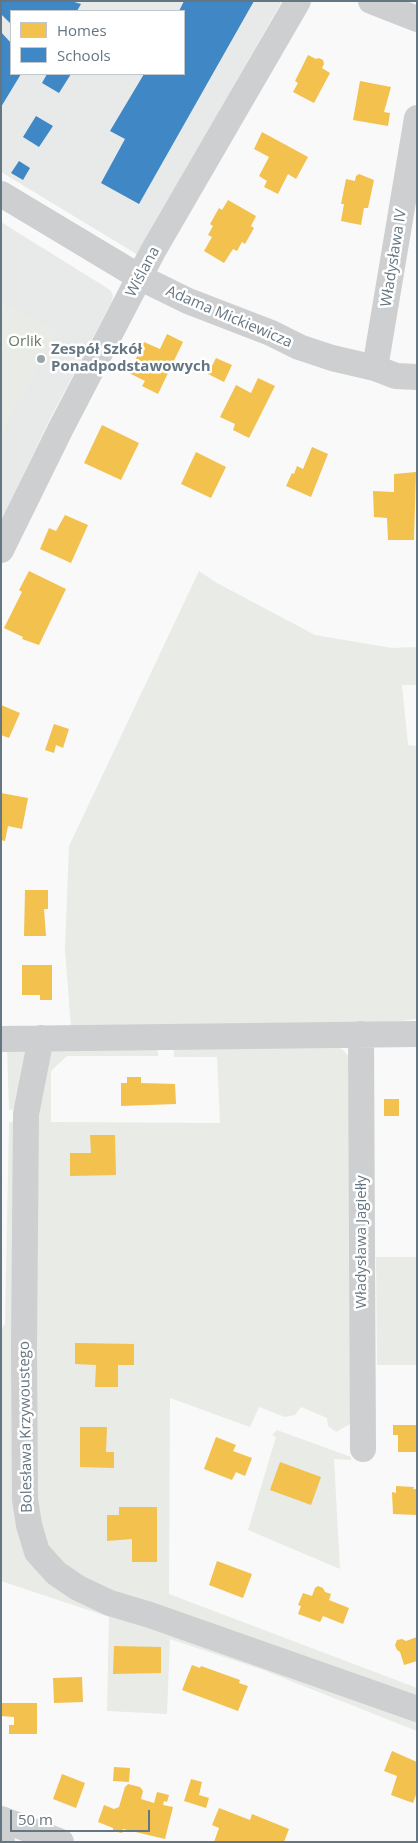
<!DOCTYPE html>
<meta charset="utf-8">
<style>
body{margin:0}
#map{position:relative;width:418px;height:1843px;overflow:hidden;background:#f9f9f9;font-family:"Open Sans",sans-serif}
canvas{display:block}
.frame{position:absolute;inset:0;border:2px solid #657683;pointer-events:none}
.legend{position:absolute;left:10px;top:10px;width:175px;height:65px;box-sizing:border-box;background:#fff;border:1px solid #c1c8cd;margin:0;padding:6px 9px;list-style:none;font-size:15px;color:#657683}
.legend li{display:flex;align-items:center;gap:10px;height:25px}
.legend b{width:25px;border:1px solid #c1c8cd}
.scale{position:absolute;left:10px;top:1810px;width:140px;height:22px;box-sizing:border-box;border:2px solid #657683;border-top:0;padding-left:6px;font-size:15px;line-height:18px;white-space:nowrap;color:#657683;-webkit-text-stroke:4px #fff;paint-order:stroke}
</style>
<div id="map">
<canvas width="418" height="1843"></canvas>
<div class="frame"></div>
<ul class="legend">
<li><b style="height:14px;background:#f2c14e"></b>Homes</li>
<li><b style="height:14px;background:#3f88c5"></b>Schools</li>
</ul>
<div class="scale">50 m</div>
</div>
<script>
const g = document.querySelector('canvas').getContext('2d');
g.lineJoin = 'round';
function fill(path, color) { g.fillStyle = color; g.fill(path, 'evenodd'); }
const shape = rows => new Path2D(rows.map(r => 'M' + r).join(''));
function stroke(path, color, width, dash) { g.strokeStyle = color; g.lineWidth = width; g.lineCap = dash ? 'butt' : 'round'; g.setLineDash(dash || []); g.stroke(path); }
function label(font, color, halo, rows, align = 'center') {
  g.font = font + ' "Open Sans",sans-serif'; g.lineWidth = 5; g.setLineDash([]); g.textBaseline = 'middle'; g.strokeStyle = halo; g.fillStyle = color; for (const [text, x, y, turn = 0] of rows) {
    g.save(); g.translate(x, y); g.rotate((+turn || 0) * Math.PI / 180); g.textAlign = isNaN(turn) ? turn : align; if (halo) g.strokeText(text, 0, 0); g.fillText(text, 0, 0); g.restore();
  }
}
const built = shape([
 [1,1,282,1,138,255,1,172],
 [11,11,184,11,184,74,11,74],
 [1,222,107,288,111,291,113,296,112,301,51,417,1,521]
]);
const green = shape([
 [1,302,57,332,1,437],
 [199,571,217,583,315,635,392,648,417,647,417,685,402,685,408,745,417,746,417,1019,385,1023,71,1028,65,949,69,846],
 [7,1047,29,1050,16,1109,9,1110],
 [157,1047,158,1056,67,1056,51,1071,51,1122,220,1123,217,1057,174,1057,174,1047,337,1047,342,1049,350,1058,350,1424,336,1432,328,1426,327,1418,301,1407,295,1415,285,1417,259,1407,250,1427,170,1398,169,1594,417,1688,417,1702,69,1577,36,1528,32,1126,51,1050],
 [9,1122,17,1122,41,1568,417,1719,417,1731,263,1670,170,1639,167,1714,107,1711,109,1617,1,1581,1,1329,5,1324],
 [376,1257,417,1257,417,1365,377,1365],
 [277,1430,351,1457,351,1460,334,1459,340,1569,248,1530,276,1437,272,1435]
]);
const homes = shape([
 [308,55,316,59,319,58,323,60,324,64,322,68,330,73,314,103,293,92,298,83,295,81],
 [360,81,391,87,384,112,390,113,388,126,353,120],
 [262,132,308,157,296,179,288,174,278,194,264,187,267,181,259,176,269,157,254,149],
 [359,174,374,180,368,208,364,208,361,225,341,221,344,204,341,204,346,179,355,181,356,176],
 [228,200,256,216,251,226,254,228,245,244,242,242,237,251,233,249,224,263,204,251,212,237,208,235,213,226,210,224,219,208,222,210],
 [167,334,183,342,158,394,142,386,145,381,129,373,144,342,160,349],
 [216,358,232,365,224,382,208,374],
 [258,378,275,386,249,438,233,430,235,424,220,417,236,385,251,393],
 [102,425,139,443,121,480,84,463],
 [312,447,328,454,311,497,286,486,292,473,294,474,297,466,303,469],
 [196,452,226,467,211,498,181,484],
 [416,472,414,540,388,540,387,518,374,517,373,491,394,492,394,474],
 [65,515,88,525,71,563,40,549,49,528,56,531],
 [29,571,66,589,39,645,22,639,23,637,4,628,22,592,19,590],
 [1,705,20,713,9,738,1,735],
 [54,724,69,729,63,748,56,745,54,753,45,750],
 [1,793,28,798,22,829,8,826,5,841,1,840],
 [25,890,48,890,48,909,44,909,46,936,24,936],
 [22,965,52,965,52,1000,40,1000,40,995,22,995],
 [127,1077,141,1077,141,1083,175,1084,176,1104,121,1106,121,1083,127,1083],
 [384,1099,399,1099,399,1116,384,1116],
 [90,1135,115,1135,116,1175,70,1176,70,1153,91,1153],
 [75,1343,134,1344,134,1365,118,1365,118,1387,95,1387,96,1365,75,1364],
 [393,1425,417,1425,417,1452,398,1452,398,1435,393,1435],
 [80,1427,107,1427,106,1452,114,1452,114,1468,80,1467],
 [216,1437,236,1445,233,1451,252,1458,245,1476,236,1472,232,1480,204,1469],
 [280,1462,321,1477,311,1505,270,1490],
 [396,1486,414,1487,413,1489,417,1489,417,1515,393,1514,392,1492,396,1493],
 [119,1507,157,1507,157,1562,132,1562,132,1539,107,1541,107,1515,119,1515],
 [217,1561,252,1574,243,1598,209,1585],
 [318,1586,323,1588,325,1592,331,1594,329,1600,349,1608,343,1624,323,1616,320,1622,298,1614,301,1606,298,1605,303,1593,312,1596,315,1588],
 [417,1637,417,1661,404,1665,400,1652,397,1650,395,1645,397,1640,402,1639,406,1641],
 [114,1646,161,1647,161,1673,113,1674],
 [192,1665,200,1668,201,1666,240,1680,239,1683,248,1686,238,1711,182,1690],
 [82,1677,83,1702,54,1703,53,1678],
 [1,1703,37,1703,37,1734,9,1734,9,1725,14,1725,14,1717,1,1716],
 [392,1751,417,1762,417,1792,413,1803,391,1795,397,1776,384,1771],
 [114,1767,130,1768,129,1782,113,1781],
 [62,1774,85,1783,76,1808,53,1799],
 [191,1779,202,1782,199,1795,209,1798,206,1808,184,1801],
 [128,1784,140,1787,143,1791,141,1799,154,1803,157,1792,169,1795,167,1802,164,1801,163,1805,173,1807,165,1839,123,1829,122,1833,113,1831,113,1828,98,1822,104,1805,114,1809,119,1807,125,1787],
 [219,1808,250,1820,252,1814,289,1829,284,1842,214,1842,219,1828,212,1825]
]);
const schools = shape([
 [1,1,71,1,81,4,77,11,11,11,11,24,1,14],
 [184,1,254,1,139,204,101,183,125,139,110,131,144,74,184,74,184,11,179,11],
 [1,32,11,43,11,74,21,74,1,107],
 [47,74,71,74,59,93,42,83],
 [36,116,53,126,39,147,23,137],
 [19,161,30,168,23,180,11,173]
]);
const minor = shape([
 [371,1,417,19],
 [1,194,141,278,188,301,271,333,299,347,332,358,375,368,396,376,417,377],
 [375,368,417,118],
 [1,550,61,428,153,251,298,1],
 [361,1034,363,1449],
 [41,1038,26,1114,24,1349,25,1499,29,1525,37,1552,56,1573,78,1588,110,1603,150,1615,417,1709],
 [1,1039,417,1034],
 [1,1819,61,1842],
 [1,1838,2,1842]
]);
const markers = [
 [41,359,5,"#99a4ac"]
];
const streetNames = [
 ["Władysława IV",394,258,-81],
 ["Wiślana",143,272,-62],
 ["Adama Mickiewicza",229,317,23],
 ["Władysława Jagiełły",362,1242,-90],
 ["Bolesława Krzywoustego",26,1427,-91]
];
const parkNames = [
 ["Orlik",25,342]
];
const poiNames = [
 ["Zespół Szkół",51,350],
 ["Ponadpodstawowych",51,367]
];
fill(built, '#e8e9e9');
fill(green, '#e8ebe6');
fill(homes, '#f2c14e');
fill(schools, '#3f88c5');
stroke(minor, '#cecfd0', 26);
for (const [x, y, r, color] of markers) { const dot = new Path2D(); dot.arc(x, y, r, 0, 2 * Math.PI); g.fillStyle = color; g.fill(dot); stroke(dot, '#fff', 2); }
label('15px', '#657683', '#fff', streetNames);
label('15px', '#687a64', '#fff', parkNames);
label('bold 15px', '#657683', '#fff', poiNames, 'left');
</script>
